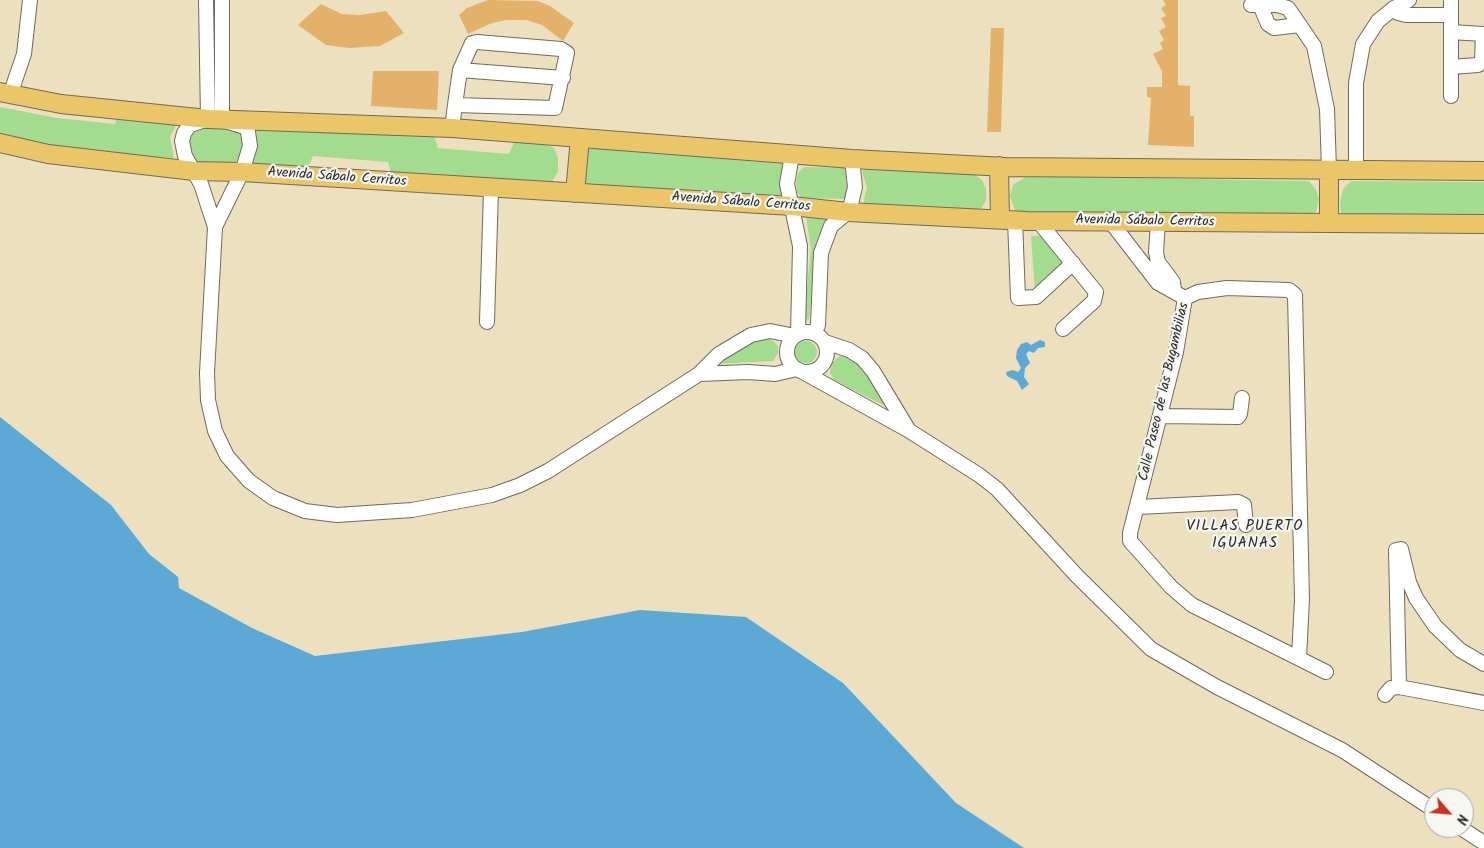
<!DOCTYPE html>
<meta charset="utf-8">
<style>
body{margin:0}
#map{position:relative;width:1484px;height:848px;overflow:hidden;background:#ede0bf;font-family:Kalam,sans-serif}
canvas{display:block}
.north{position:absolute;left:1424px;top:788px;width:50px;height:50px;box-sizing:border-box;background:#f6f6f2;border:1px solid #a5a5a2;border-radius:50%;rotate:117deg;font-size:14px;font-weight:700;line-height:20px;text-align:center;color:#2b2b2b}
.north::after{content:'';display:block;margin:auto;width:18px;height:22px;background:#c8321e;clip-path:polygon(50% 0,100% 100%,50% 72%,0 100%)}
</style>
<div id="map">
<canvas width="1484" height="848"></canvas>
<div class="north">N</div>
</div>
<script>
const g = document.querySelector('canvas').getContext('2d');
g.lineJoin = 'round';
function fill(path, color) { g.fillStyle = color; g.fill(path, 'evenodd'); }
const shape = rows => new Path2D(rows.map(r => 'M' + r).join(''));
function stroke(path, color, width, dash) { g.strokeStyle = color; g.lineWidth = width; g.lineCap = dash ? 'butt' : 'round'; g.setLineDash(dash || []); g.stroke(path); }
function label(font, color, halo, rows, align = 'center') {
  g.font = font + ' Kalam,sans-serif'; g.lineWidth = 4.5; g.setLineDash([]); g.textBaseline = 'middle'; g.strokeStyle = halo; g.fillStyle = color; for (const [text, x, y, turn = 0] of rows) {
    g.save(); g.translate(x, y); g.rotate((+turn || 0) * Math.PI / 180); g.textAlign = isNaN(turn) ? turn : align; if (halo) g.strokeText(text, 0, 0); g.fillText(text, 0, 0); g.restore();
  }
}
const green = shape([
 [0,107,57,118,115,124,118,113,179,119,170,137,174,158,86,152,27,144,0,136],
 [199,126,237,129,244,137,241,158,235,162,198,162,191,158,186,152,190,131],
 [253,127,434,135,438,148,509,154,514,142,546,144,554,148,558,158,558,172,551,183,391,174,388,162,313,156,307,169,254,164,251,161,257,142],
 [593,147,782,160,785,166,783,193,779,199,586,187,583,182,587,151],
 [866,166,971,172,982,180,986,189,986,200,981,209,974,215,865,207,864,199,867,187,862,172],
 [804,167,848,168,848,199,802,198,797,192,796,183,798,173],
 [1027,176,1309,181,1316,190,1319,199,1316,212,1308,218,1017,216,1010,196,1013,185],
 [1351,181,1484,182,1484,222,1349,221,1341,213,1340,201,1343,189],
 [806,217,828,219,817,246,809,320,804,318,811,248],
 [1031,236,1041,236,1063,264,1035,291],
 [769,337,778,346,778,354,773,361,716,364,755,338],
 '795 352a11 11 0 1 1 22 0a11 11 0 1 1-22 0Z',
 [846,355,865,367,891,409,834,380,830,373,831,364,840,356]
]);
const water = shape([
 [1040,340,1045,342,1045,347,1038,348,1034,353,1029,351,1026,354,1030,363,1025,368,1024,377,1029,384,1022,390,1017,381,1007,376,1006,372,1013,370,1018,372,1021,368,1016,358,1017,350,1021,344,1027,342,1031,345],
 [0,417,111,505,149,554,178,577,179,588,252,628,315,656,522,632,640,610,746,617,843,683,956,803,1024,848,0,848]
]);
const building = shape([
 [488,0,538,1,550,6,574,23,563,41,542,25,526,20,506,20,492,23,468,34,459,15,467,8],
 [1163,0,1178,0,1178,85,1190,86,1190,116,1194,116,1194,147,1148,145,1151,98,1147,97,1147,87,1162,87,1162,71,1153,54,1163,49,1160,43,1164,40,1159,31,1166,27,1161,18,1166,16,1161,8,1166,5],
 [321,4,342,14,360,15,386,11,404,33,380,46,349,48,326,45,298,25],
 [991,28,1004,28,1001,132,987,132],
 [373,71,439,71,437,110,371,106]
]);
const minor = shape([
 [206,0,208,119,190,125,184,133,182,141,185,156,201,184,215,227,207,373,208,400,215,431,227,456,249,481,273,498,305,511,337,515,412,510,492,495,520,485,548,471,699,374,719,354,751,335,770,331,795,336],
 [1251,5,1277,5,1288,8,1314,46,1327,109,1329,170],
 [1260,5,1268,24,1274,28,1300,25],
 [1394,8,1398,13,1406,15,1451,15],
 [1451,67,1478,65,1482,62,1483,34,1451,32],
 [460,70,563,78],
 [10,95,24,54,30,0],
 [1451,96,1451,0],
 [452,128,455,105,460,70,472,43,477,42,561,49,567,53,555,108,455,105],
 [792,155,787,184,800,246,798,334],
 [1356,170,1356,83,1363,44,1378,21,1394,8,1409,0],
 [1015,220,1018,298,1036,297,1073,263],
 [1038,221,1096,292,1094,301,1063,329],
 [1110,221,1158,283,1185,298],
 [1158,222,1156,252,1158,262,1173,282,1174,291],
 [215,227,242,172,250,146,248,132,245,127,222,120,222,0],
 [1185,298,1176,352,1130,533,1130,541,1171,587,1192,605,1326,672],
 [1185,298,1198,292,1227,288,1289,290,1295,295,1302,599,1299,658],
 [487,322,491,189],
 '787 352a20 20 0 1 1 40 0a20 20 0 1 1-40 0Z',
 [815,333,818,325,821,253,831,226,848,212,851,204,855,187,852,159],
 [825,342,849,350,862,358,873,371,908,429],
 [803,372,908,430,979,475,997,489,1077,576,1151,649,1217,687,1342,750,1434,810],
 [699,374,748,372,775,374,797,369],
 [1161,416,1238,417,1240,414,1242,398],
 [1138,507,1238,502,1244,505,1246,525],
 [1399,687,1396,550,1401,549,1409,582,1416,598,1435,626,1460,650,1484,664],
 [1385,695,1391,688,1399,687,1484,703],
 [1461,828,1484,843]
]);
const major = shape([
 [0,92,61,104,208,119,452,128,852,159,1006,167,1484,171],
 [0,143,48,154,194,171,242,172,792,206,848,212,1027,221,1484,224],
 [999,166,1000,219],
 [575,193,580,138],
 [1329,223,1329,170]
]);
const streetNames = [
 ["Avenida Sábalo Cerritos",337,178,4],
 ["Avenida Sábalo Cerritos",741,203,4],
 ["Avenida Sábalo Cerritos",1145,222,1],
 ["Calle Paseo de las Bugambilias",1165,392,-77]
];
const neighbourhoodNames = [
 ["VILLAS PUERTO",1245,527],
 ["IGUANAS",1245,544]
];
fill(green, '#a3dc8e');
fill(water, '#5ba9d4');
fill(building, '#e4b16b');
stroke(minor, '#6f6a5f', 16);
stroke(major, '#6f6a5f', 20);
stroke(minor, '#fff', 14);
stroke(major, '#ebc669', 18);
label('14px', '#2b2b2b', '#f6f6f2', streetNames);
g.letterSpacing = '1px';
label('15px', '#2b2b2b', '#f6f6f2', neighbourhoodNames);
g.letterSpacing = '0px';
</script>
